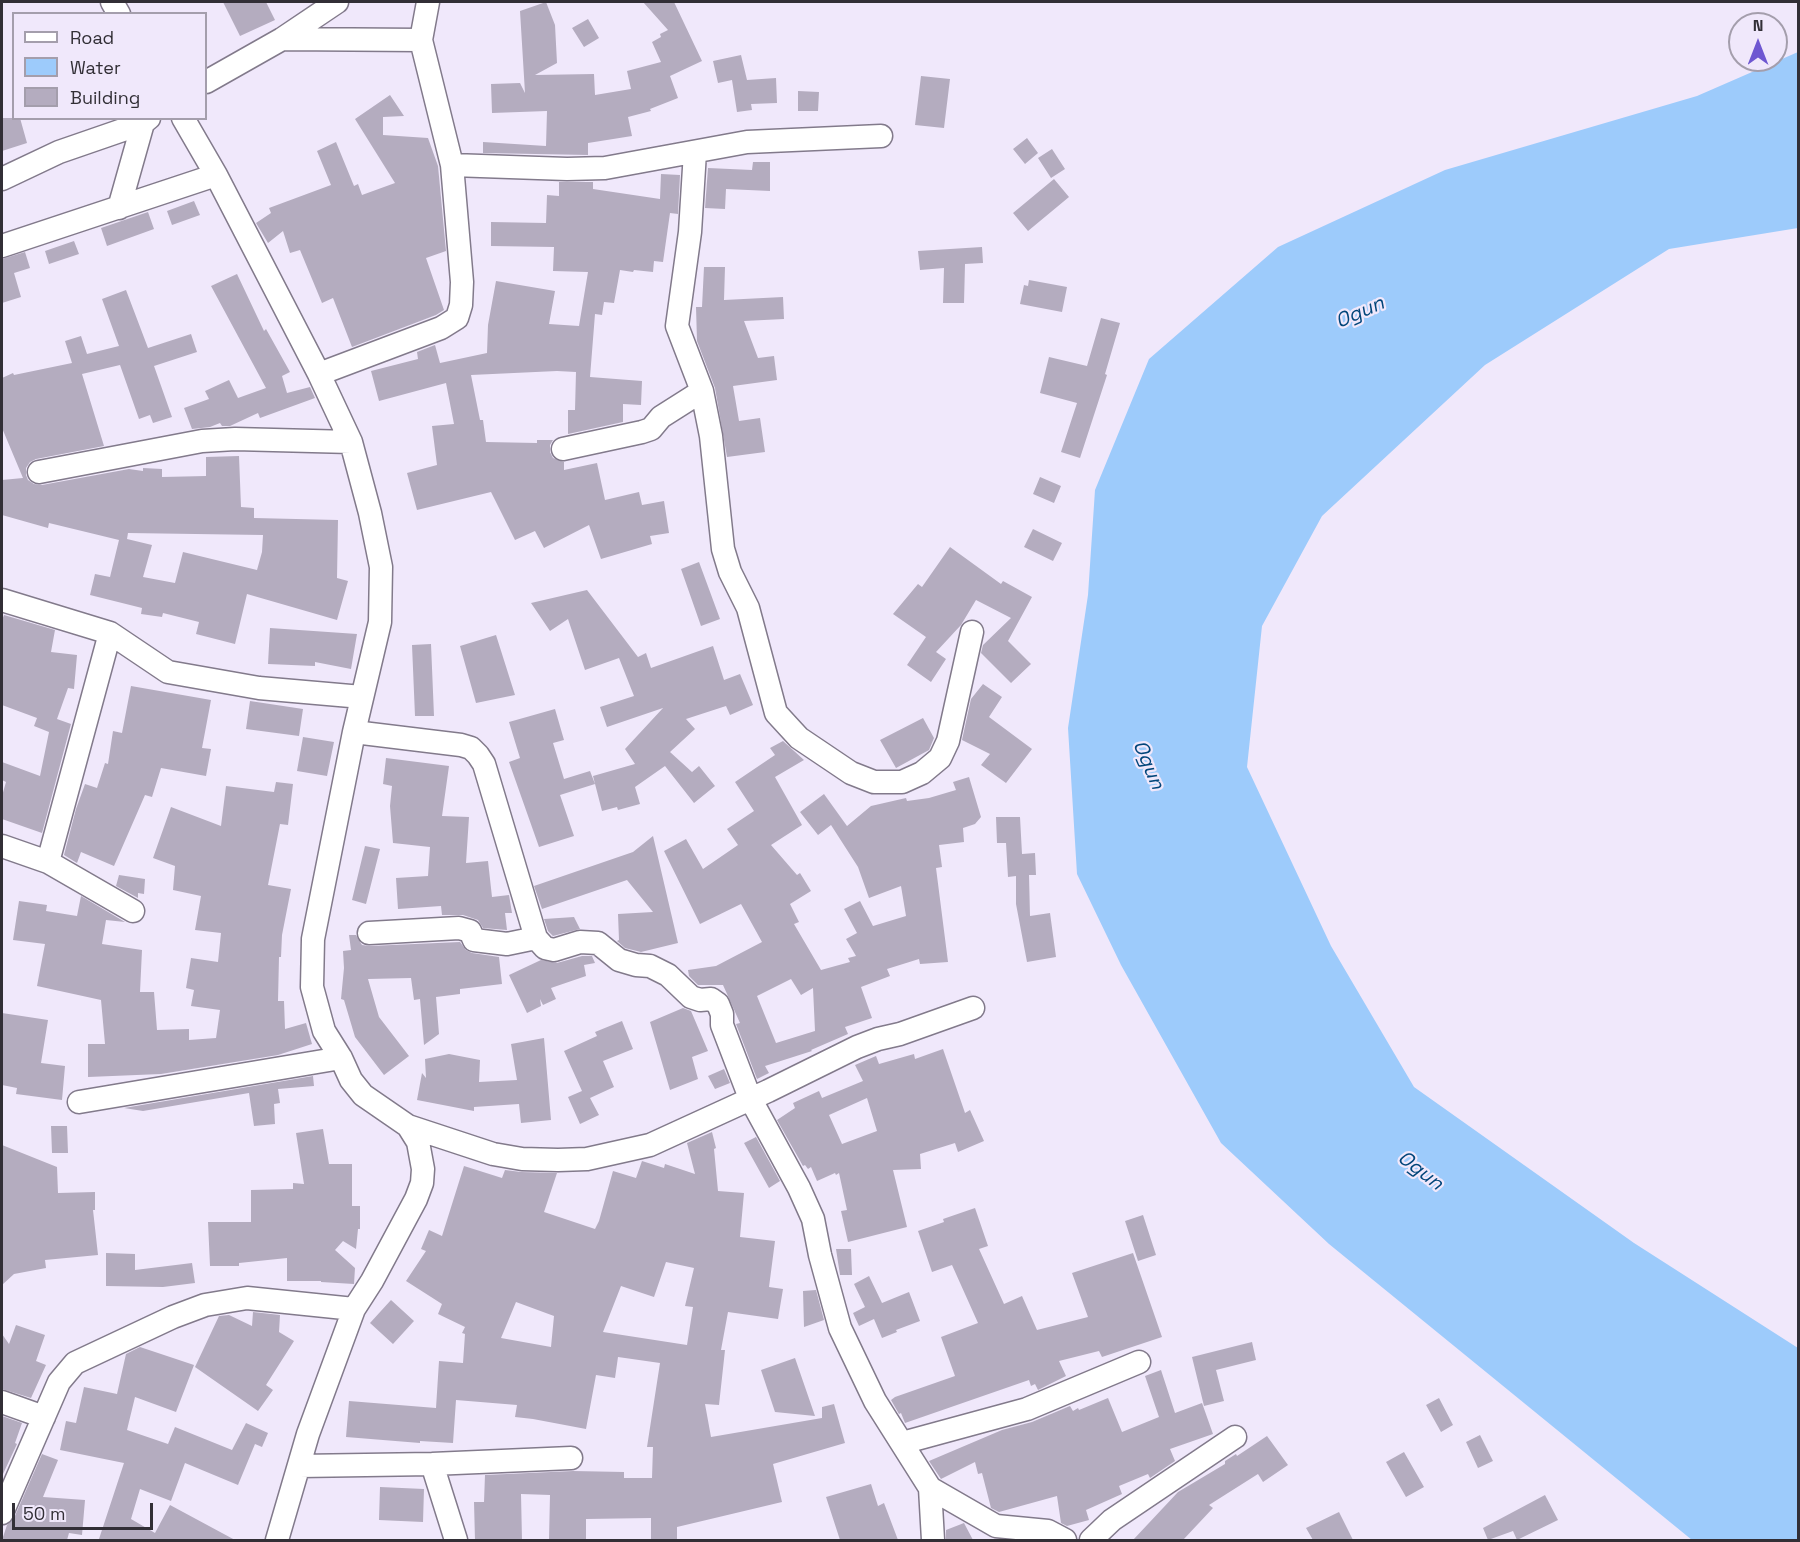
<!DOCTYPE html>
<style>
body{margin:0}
#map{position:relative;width:1800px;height:1542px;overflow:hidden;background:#f0e8fb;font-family:"Space Grotesk",sans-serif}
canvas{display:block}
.frame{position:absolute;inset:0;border:3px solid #322f36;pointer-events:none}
.legend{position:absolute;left:12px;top:12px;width:195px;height:108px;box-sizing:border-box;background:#f0e8fb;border:2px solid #a49eac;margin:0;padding:8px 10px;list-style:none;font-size:18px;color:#322f36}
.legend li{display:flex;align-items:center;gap:12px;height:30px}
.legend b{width:30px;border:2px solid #a49eac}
.north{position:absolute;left:1728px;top:12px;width:60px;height:60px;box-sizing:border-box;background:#f0e8fb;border:2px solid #a49eac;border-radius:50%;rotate:0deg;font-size:16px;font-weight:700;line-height:24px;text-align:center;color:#322f36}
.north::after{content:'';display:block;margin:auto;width:21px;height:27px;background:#6e57d1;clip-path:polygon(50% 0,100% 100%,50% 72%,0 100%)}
.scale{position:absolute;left:12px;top:1503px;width:141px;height:27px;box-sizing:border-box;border:3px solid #322f36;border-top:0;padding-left:8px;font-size:18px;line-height:21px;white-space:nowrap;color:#322f36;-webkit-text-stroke:4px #f0e8fb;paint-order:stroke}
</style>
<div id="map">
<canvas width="1800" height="1542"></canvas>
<div class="frame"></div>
<ul class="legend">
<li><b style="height:8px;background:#fff"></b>Road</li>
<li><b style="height:16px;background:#9dcbfb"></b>Water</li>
<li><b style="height:16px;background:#b4acbf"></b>Building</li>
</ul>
<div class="north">N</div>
<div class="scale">50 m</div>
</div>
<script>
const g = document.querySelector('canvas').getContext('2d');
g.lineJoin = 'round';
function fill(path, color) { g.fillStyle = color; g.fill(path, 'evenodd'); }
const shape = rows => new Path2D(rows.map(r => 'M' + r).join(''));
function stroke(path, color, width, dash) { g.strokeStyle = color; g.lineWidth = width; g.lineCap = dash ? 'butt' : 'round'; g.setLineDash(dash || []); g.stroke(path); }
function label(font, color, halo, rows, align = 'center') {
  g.font = font + ' "Space Grotesk",sans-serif'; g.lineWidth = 4.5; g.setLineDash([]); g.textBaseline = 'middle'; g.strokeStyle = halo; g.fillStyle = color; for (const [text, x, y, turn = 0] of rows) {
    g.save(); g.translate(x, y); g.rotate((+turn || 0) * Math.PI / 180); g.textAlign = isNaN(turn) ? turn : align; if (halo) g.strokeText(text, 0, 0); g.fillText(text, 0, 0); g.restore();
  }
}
const water = shape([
 [1798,52,1798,228,1669,249,1485,365,1322,516,1262,626,1247,767,1331,946,1414,1087,1634,1243,1798,1348,1798,1540,1692,1540,1329,1244,1221,1143,1121,965,1077,874,1068,728,1088,595,1095,490,1149,359,1278,247,1445,170,1697,96]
]);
const building = shape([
 [223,2,266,2,275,20,240,36],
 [546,2,555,25,557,63,535,75,594,74,595,95,631,89,627,71,661,62,652,42,661,37,660,34,668,30,643,2,674,2,702,61,670,76,678,98,650,109,651,111,628,117,632,136,588,143,588,155,483,153,483,142,546,146,547,111,492,113,491,84,520,83,525,93,520,11],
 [588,19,599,38,584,47,572,28],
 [741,55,747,80,776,78,777,103,751,104,752,110,737,112,732,80,718,83,713,61],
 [921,76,950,79,944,128,915,125],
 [798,91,819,92,818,111,798,111],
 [390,95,404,116,383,117,383,135,428,138,438,166,446,251,426,258,444,310,436,315,352,347,333,298,322,303,300,250,290,253,283,231,268,243,256,223,271,213,269,208,331,185,317,151,336,142,354,186,358,184,362,195,395,183,355,119],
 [2,118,20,118,27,143,2,151],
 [1027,138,1038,153,1025,164,1013,149],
 [1052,149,1065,169,1051,178,1038,158],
 [753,162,770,162,770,191,726,189,725,209,705,208,708,168,752,170],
 [661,174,680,175,678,214,670,213,663,262,654,261,653,272,634,270,633,272,620,270,614,303,604,302,602,315,595,314,590,377,642,381,641,405,623,404,623,422,568,434,568,410,575,410,576,372,557,371,471,375,480,420,483,420,486,442,537,443,537,440,553,440,550,445,550,452,553,458,564,462,564,470,597,463,605,500,639,492,642,505,664,501,669,533,650,536,652,544,601,559,589,525,544,548,535,531,515,540,491,492,417,510,407,473,437,465,432,426,454,424,446,383,379,401,371,371,418,359,417,352,435,345,440,363,487,353,488,325,496,281,555,291,549,324,579,326,588,272,553,271,554,247,491,246,491,222,546,223,547,195,559,196,559,182,593,182,593,189,660,199],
 [1054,179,1069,197,1028,231,1013,213],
 [194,201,200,215,172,225,167,211],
 [148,212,154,229,107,246,101,228],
 [74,241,79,254,49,264,45,251],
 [982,247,983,263,965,264,964,303,943,303,944,268,920,270,918,251],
 [25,252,30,268,14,273,21,297,2,303,2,259],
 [704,267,725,267,724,300,783,297,784,319,744,321,758,358,774,356,777,380,733,386,739,421,760,418,765,452,727,457,715,388,697,341,696,307,702,307],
 [237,274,264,331,266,329,290,372,282,376,287,393,310,387,315,398,260,418,258,413,230,426,222,426,220,423,210,427,192,429,184,408,209,399,205,391,229,380,238,398,266,388,211,286],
 [1029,280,1067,287,1062,312,1020,304,1024,285,1028,286],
 [126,290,148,348,191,334,197,352,154,366,172,417,153,423,150,415,139,419,120,365,82,374,104,446,36,459,30,462,26,468,26,475,28,480,34,484,42,485,129,469,143,471,143,468,162,469,162,477,206,476,206,457,239,456,241,507,254,508,254,518,338,520,337,578,348,581,337,620,247,594,235,644,196,634,199,622,163,613,162,617,141,614,142,608,90,595,95,574,110,577,119,540,49,523,48,528,2,515,2,480,23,478,2,428,2,378,13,373,14,375,72,363,65,341,81,336,87,354,119,346,102,299],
 [128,533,263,535,262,552,257,570,183,552,175,583,143,577,152,545,127,539],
 [1101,318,1120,323,1105,374,1107,375,1080,458,1061,452,1077,403,1040,393,1049,357,1087,366],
 [1040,477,1061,486,1054,503,1033,494],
 [1033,529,1062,543,1053,561,1024,547],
 [950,547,1001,584,1003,581,1032,597,1008,641,1031,664,1011,683,981,653,983,645,1011,618,976,600,961,625,936,652,946,659,931,682,907,665,926,637,893,614,918,584,922,587],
 [699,562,720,619,701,626,681,569],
 [587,590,638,657,646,653,651,668,713,646,724,680,740,674,753,705,730,715,726,706,686,719,695,729,670,752,692,772,699,766,715,786,694,803,665,766,635,787,640,804,618,810,617,807,602,811,593,776,635,764,625,749,663,708,607,727,600,707,634,696,619,658,585,670,568,619,550,631,531,603],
 [4,615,55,630,51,652,77,655,74,689,68,688,57,719,71,724,42,833,2,819,2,796,6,782,2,780,2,762,40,776,49,732,34,726,37,718,2,705,2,620],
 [270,628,357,634,351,669,315,662,315,666,268,664],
 [496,635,515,695,476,703,460,646],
 [431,644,434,716,415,716,412,645],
 [983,684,1002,697,989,717,1032,749,1006,783,981,765,990,754,962,740,971,699],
 [131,686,211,700,202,748,211,749,206,776,161,768,152,797,145,795,114,866,81,852,77,863,64,855,76,809,85,784,97,788,105,763,108,764,113,731,122,733],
 [250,701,303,709,299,736,246,729],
 [555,709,564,740,553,743,564,779,590,771,595,784,560,795,574,836,539,847,509,762,520,758,509,722],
 [923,718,934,738,929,750,896,768,880,740],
 [303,737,334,742,327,776,297,771],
 [783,741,804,760,775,777,802,825,771,845,797,875,800,873,811,891,790,904,799,922,794,924,821,970,850,962,848,958,856,956,846,939,857,933,844,909,860,901,873,926,906,916,901,886,869,898,858,867,831,825,818,835,800,812,824,794,847,826,871,806,906,798,907,801,929,798,956,790,953,782,969,777,981,817,975,824,963,828,964,842,939,845,942,867,936,868,948,962,920,964,919,959,887,969,890,976,861,987,872,1018,845,1027,848,1034,811,1050,812,1051,765,1066,769,1073,757,1079,736,1024,740,1023,723,985,698,985,689,976,688,970,716,966,762,942,741,904,700,924,664,851,686,839,703,869,738,845,727,829,754,811,735,782,775,755,770,748],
 [791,979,801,995,813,988,815,1031,776,1043,757,996],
 [386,758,449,766,442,816,469,817,466,863,488,861,492,897,509,895,512,913,505,913,507,930,483,928,478,920,463,915,442,915,441,906,398,909,396,878,428,876,430,847,393,843,390,806,392,786,383,784],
 [276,782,293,784,288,825,280,824,268,885,291,889,282,935,281,957,279,957,278,1001,284,1001,285,1029,306,1023,312,1044,278,1055,161,1074,88,1077,88,1044,105,1044,101,1000,37,986,45,944,13,940,19,901,47,905,46,911,77,916,81,896,125,922,106,920,102,944,142,950,140,992,154,992,157,1030,189,1029,189,1040,216,1038,220,1010,191,1006,194,990,186,988,191,958,218,962,221,933,195,930,201,896,173,890,175,866,153,858,171,807,221,826,226,786,274,792],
 [996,817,1020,817,1022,854,1035,853,1036,875,1029,875,1030,916,1050,913,1056,957,1027,962,1016,904,1016,876,1008,877,1006,843,997,843],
 [653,836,678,943,641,952,625,948,617,941,619,940,618,914,653,912,627,880,542,909,534,886,633,852],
 [365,846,380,849,366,904,352,900],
 [119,875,145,879,144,894,138,893,138,898,116,886],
 [574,917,580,929,553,936,548,931,544,919],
 [349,935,356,935,362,945,370,946,460,942,466,950,472,953,499,957,502,984,460,989,460,994,436,997,439,1034,424,1045,420,999,414,1000,411,978,368,979,379,1017,409,1056,384,1075,355,1037,344,1000,341,999,344,968,343,951,351,950],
 [582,956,592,956,595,963,584,965,586,976,551,988,556,999,543,1005,540,999,541,1006,527,1013,509,975,541,960,557,963],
 [683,1008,691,1011,708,1051,692,1057,698,1079,670,1090,650,1022],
 [2,1013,48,1020,41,1063,65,1066,62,1100,16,1094,17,1088,2,1085],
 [622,1021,633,1049,603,1061,614,1087,590,1098,599,1115,580,1124,568,1097,582,1091,564,1051,597,1036,595,1032],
 [544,1038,551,1120,521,1123,519,1104,474,1107,474,1111,417,1100,422,1073,426,1078,425,1059,449,1054,480,1060,479,1082,517,1080,511,1044],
 [943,1049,965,1113,970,1110,984,1141,958,1152,955,1143,920,1154,921,1169,893,1170,907,1227,848,1242,841,1211,847,1210,839,1173,836,1175,835,1173,817,1181,811,1167,808,1169,805,1165,803,1166,777,1120,795,1108,793,1103,819,1091,822,1098,863,1081,855,1065,876,1056,879,1064,914,1054,915,1059],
 [867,1098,877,1131,842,1144,829,1115],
 [724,1069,730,1083,715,1089,708,1076],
 [313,1076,314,1086,278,1089,280,1103,274,1104,275,1124,254,1126,249,1093,143,1111,124,1108],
 [51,1126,67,1126,68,1153,52,1153],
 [323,1129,329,1164,352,1164,352,1206,360,1206,360,1229,358,1229,356,1249,343,1241,335,1250,355,1268,354,1284,321,1282,321,1281,287,1281,287,1258,239,1263,239,1266,210,1266,208,1222,251,1222,251,1190,293,1189,293,1183,304,1184,296,1133],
 [712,1132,716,1148,714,1149,718,1191,744,1193,740,1237,775,1241,769,1287,783,1289,778,1319,728,1312,721,1350,725,1350,719,1405,705,1404,711,1437,822,1418,822,1407,834,1404,845,1443,773,1464,782,1502,677,1527,677,1540,651,1540,651,1518,586,1519,586,1540,549,1540,550,1495,521,1494,522,1540,475,1540,474,1502,484,1502,485,1475,573,1471,624,1472,624,1478,652,1478,653,1447,647,1447,660,1363,618,1357,615,1378,596,1375,586,1429,533,1419,515,1417,517,1405,456,1400,453,1443,420,1441,420,1443,346,1437,349,1401,436,1408,439,1361,463,1363,465,1334,462,1333,465,1327,438,1314,442,1304,406,1281,426,1251,421,1249,429,1230,442,1236,464,1166,502,1178,505,1170,521,1172,557,1173,544,1212,595,1229,599,1221,613,1171,636,1178,642,1161,664,1168,665,1164,695,1174,687,1143],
 [666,1262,694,1268,685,1306,693,1307,687,1345,603,1332,621,1286,654,1297],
 [516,1302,554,1316,551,1347,501,1338],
 [756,1137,780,1181,769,1188,744,1143],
 [2,1145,57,1167,58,1193,95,1192,95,1210,93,1210,98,1255,45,1260,46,1268,14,1274,2,1285],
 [975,1208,988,1246,979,1249,1004,1304,1022,1296,1037,1330,1088,1317,1072,1273,1133,1253,1162,1337,1102,1357,1099,1351,1059,1361,1066,1376,1038,1390,1035,1384,1031,1386,1029,1380,905,1423,901,1413,899,1414,891,1400,895,1397,955,1376,941,1337,978,1323,952,1265,932,1272,918,1231,944,1222,943,1219],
 [1143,1215,1156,1255,1138,1261,1125,1221],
 [836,1249,851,1249,852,1275,840,1275],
 [106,1253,135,1254,135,1270,192,1263,195,1283,163,1287,106,1286],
 [869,1276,882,1303,909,1292,920,1321,896,1330,897,1332,882,1338,874,1319,859,1326,853,1313,865,1307,854,1284],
 [816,1290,824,1320,804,1327,803,1291],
 [391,1300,414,1321,393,1344,370,1323],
 [253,1312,280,1315,279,1332,294,1341,266,1385,273,1390,258,1411,195,1367,219,1316,229,1315,252,1326],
 [16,1325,45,1335,36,1361,46,1365,31,1398,2,1389,2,1334,9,1344],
 [1252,1342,1256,1360,1216,1370,1224,1401,1204,1406,1192,1357],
 [140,1347,194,1365,176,1412,135,1397,127,1430,168,1444,175,1427,232,1450,246,1423,268,1433,262,1447,255,1444,238,1485,185,1463,171,1501,140,1489,131,1519,155,1533,170,1505,235,1540,110,1540,99,1539,124,1463,60,1450,66,1421,76,1423,84,1387,117,1394,126,1354],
 [795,1358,815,1416,775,1412,761,1370],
 [1161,1370,1175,1413,1202,1403,1213,1434,1170,1449,1175,1461,1150,1478,1148,1474,1119,1486,1122,1494,1086,1510,1089,1520,1067,1526,1061,1523,1057,1496,999,1512,991,1508,982,1473,978,1474,975,1462,941,1479,929,1461,1002,1430,1032,1422,1070,1406,1073,1411,1078,1408,1079,1410,1108,1398,1122,1432,1159,1417,1145,1376],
 [1439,1398,1453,1425,1441,1432,1426,1405],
 [2,1416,22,1423,15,1443,17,1444,3,1474,2,1474],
 [1480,1435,1493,1461,1478,1468,1466,1442],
 [1267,1436,1288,1465,1263,1482,1258,1474,1209,1505,1213,1508,1183,1540,1133,1540,1178,1492,1225,1464,1225,1461,1236,1454,1237,1456],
 [1404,1452,1424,1487,1406,1497,1386,1462],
 [42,1454,58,1460,43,1497,85,1500,82,1535,69,1533,67,1540,2,1540,7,1525,14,1518],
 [871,1484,878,1506,884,1503,898,1540,840,1540,826,1497],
 [380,1487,424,1489,423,1522,379,1520],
 [1545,1495,1558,1520,1517,1540,1513,1531,1488,1540,1483,1528],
 [1339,1512,1353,1540,1313,1540,1306,1528],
 [964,1523,973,1540,946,1540,946,1530]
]);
const minor = shape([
 [112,2,119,14],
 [282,39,421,40],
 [206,82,282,39,337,2],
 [183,118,216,175,319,374,351,442,370,513,381,567,380,622,354,732,313,939,312,987,324,1031,341,1058,351,1080,363,1095,408,1126,418,1142,423,1169,422,1183,416,1199,372,1281,354,1309,308,1434,277,1540],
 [695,152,690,232,677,326,702,391,711,436,723,549,730,572,748,608,776,713,799,738,851,773,874,782,902,782,922,773,940,758,948,741,972,632],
 [452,165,567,169,605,168,747,142,881,136],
 [2,179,59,152,143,123,149,118],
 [119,208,143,123],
 [2,246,216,175],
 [319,374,441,328,457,318,461,305,462,282,452,165,421,40,428,2],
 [563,449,642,432,651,429,661,417,702,391],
 [39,472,202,441,235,439,351,442],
 [2,600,110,633,168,672,259,688,362,697],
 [354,732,461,745,471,748,478,755,484,764,536,938,545,948,554,950,580,942,598,943,619,960,636,965,650,966,668,975,691,997,700,1000,711,999,718,1004,722,1014,722,1025,750,1098,799,1188,813,1219,820,1255,840,1328,875,1401,930,1488,933,1540],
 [2,846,48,862,133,911],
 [48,862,110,633],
 [369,933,459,928,470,931,474,940,507,944,536,938],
 [79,1102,341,1058],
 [408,1126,493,1154,522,1159,558,1160,587,1159,650,1145,768,1091,857,1047,878,1039,900,1034,973,1008],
 [2,1402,44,1417],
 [902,1443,1027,1409,1139,1362],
 [432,1464,456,1540],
 [299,1466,432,1464,571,1458],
 [930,1488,996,1526,1048,1531,1065,1540],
 [2,1513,59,1382,75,1363,173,1317,205,1305,247,1298,354,1309],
 [1091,1540,1112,1520,1235,1437]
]);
const waterNames = [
 ["Ogun",1360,313,-24],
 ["Ogun",1148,765,67],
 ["Ogun",1420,1171,37]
];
fill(water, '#9dcbfb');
fill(building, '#b4acbf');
stroke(minor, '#827a8b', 25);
stroke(minor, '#fff', 22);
label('italic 20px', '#01457a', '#f0e8fb', waterNames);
</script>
